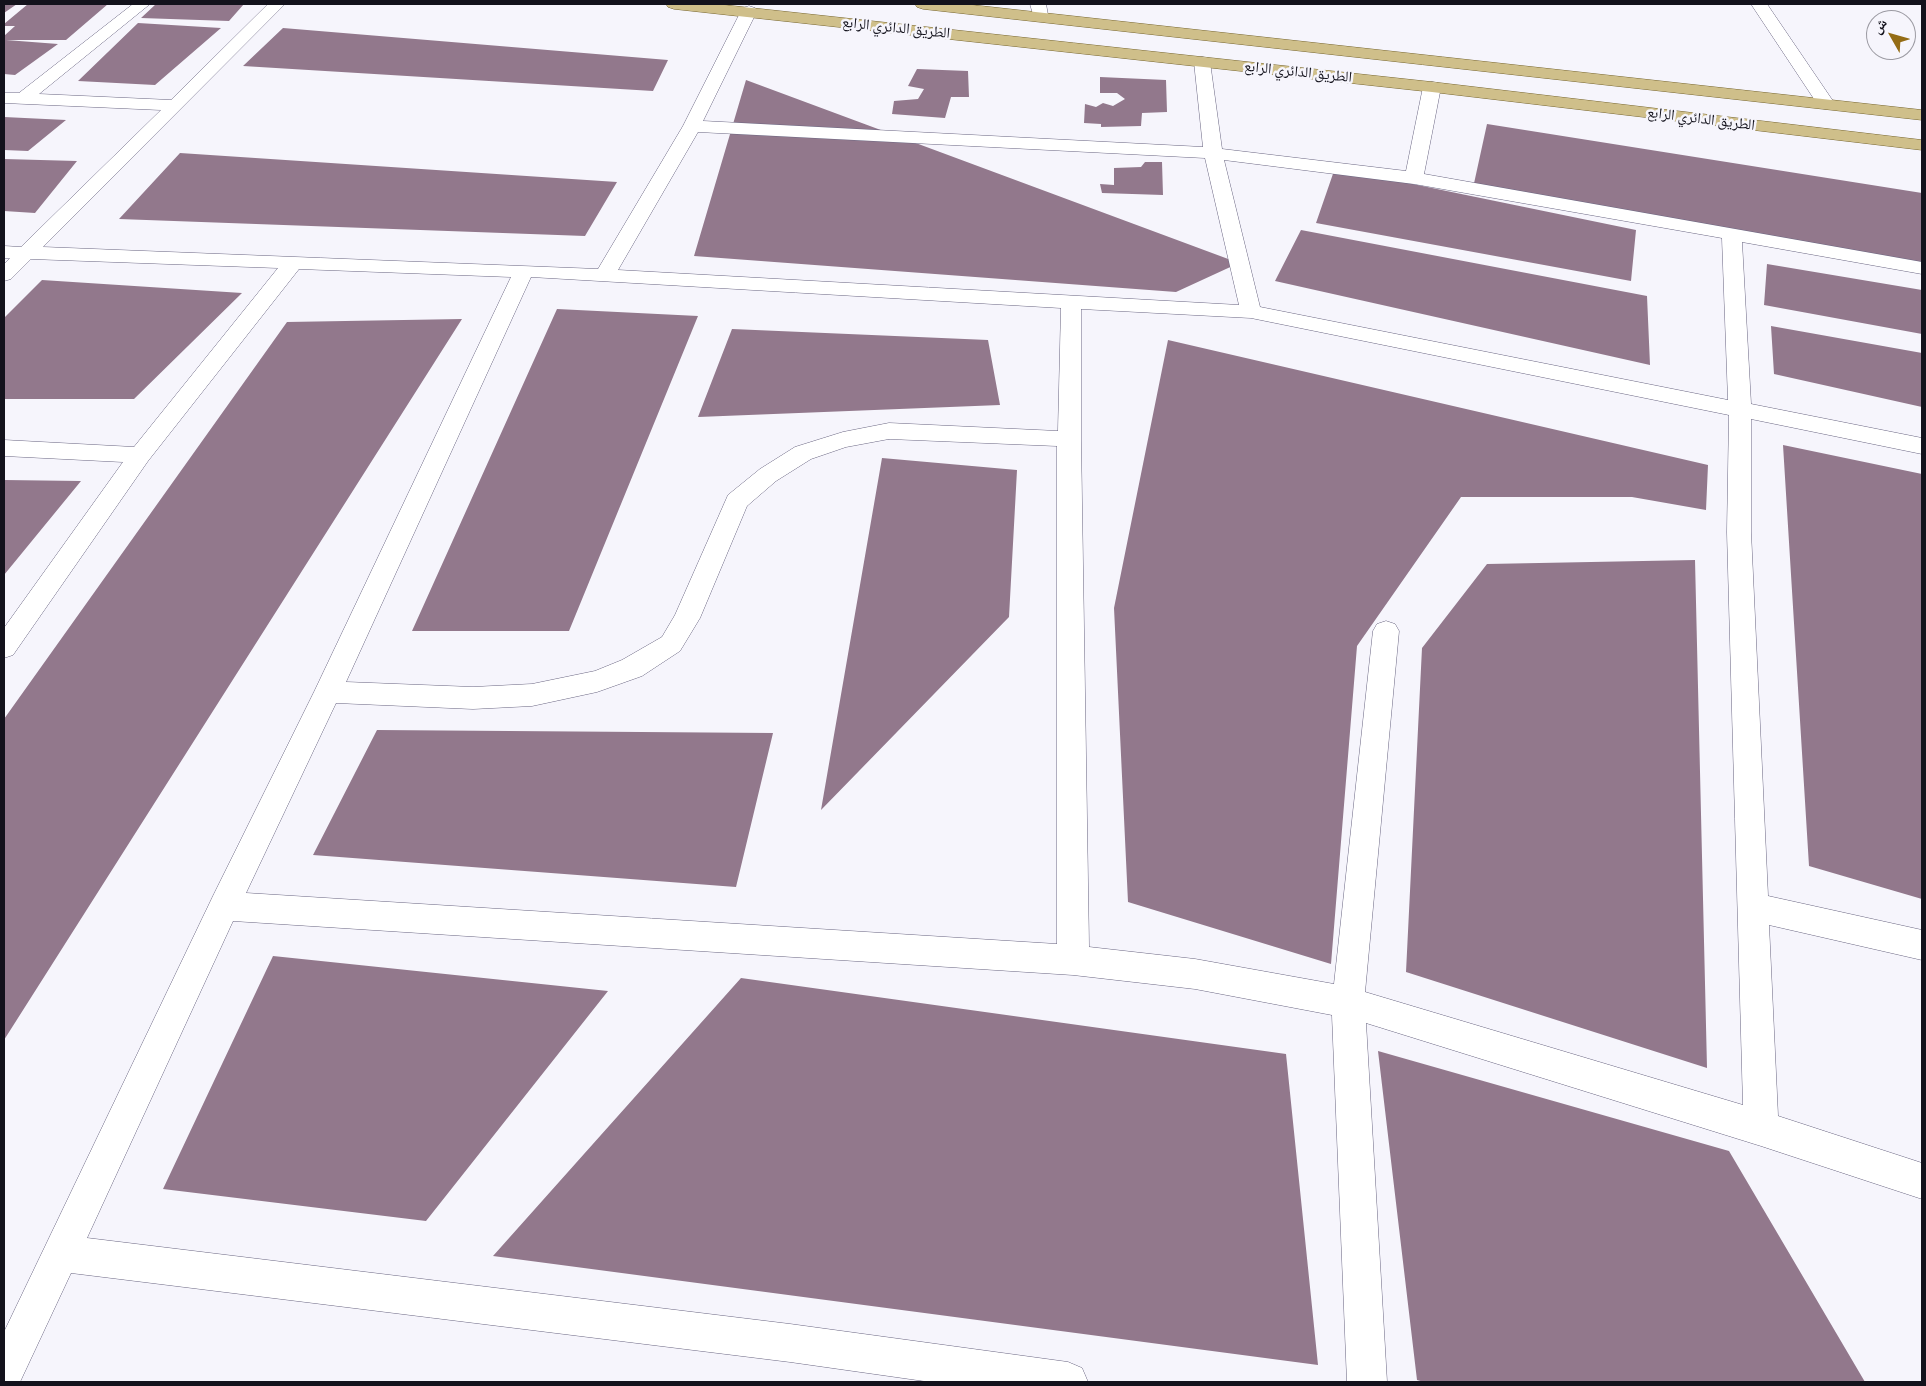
<!DOCTYPE html>
<meta charset="utf-8">
<style>
body{margin:0}
#map{position:relative;width:1926px;height:1386px;overflow:hidden;background:#f6f5fc;font-family:"Zilla Slab","Noto Naskh Arabic",serif}
canvas{display:block}
.frame{position:absolute;inset:0;border:5px solid #13121c;pointer-events:none}
.north{position:absolute;left:1866px;top:10px;width:50px;height:50px;box-sizing:border-box;background:#f6f5fc;border:1px solid #9b9aa2;border-radius:50%;rotate:308deg;font-size:14px;font-weight:700;line-height:20px;text-align:center;color:#13121c}
.north::after{content:'';display:block;margin:auto;width:18px;height:22px;background:#946c15;clip-path:polygon(50% 0,100% 100%,50% 72%,0 100%)}
</style>
<div id="map">
<canvas width="1926" height="1386"></canvas>
<div class="frame"></div>
<div class="north">ش</div>
</div>
<script>
const g = document.querySelector('canvas').getContext('2d');
g.lineJoin = 'round';
function fill(path, color) { g.fillStyle = color; g.fill(path, 'evenodd'); }
const shape = rows => new Path2D(rows.map(r => 'M' + r).join(''));
function stroke(path, color, width, dash) { g.strokeStyle = color; g.lineWidth = width; g.lineCap = dash ? 'butt' : 'round'; g.setLineDash(dash || []); g.stroke(path); }
function label(font, color, halo, rows, align = 'center') {
  g.font = font + ' "Zilla Slab","Noto Naskh Arabic",serif'; g.lineWidth = 5; g.setLineDash([]); g.textBaseline = 'middle'; g.strokeStyle = halo; g.fillStyle = color; for (const [text, x, y, turn = 0] of rows) {
    g.save(); g.translate(x, y); g.rotate((+turn || 0) * Math.PI / 180); g.textAlign = isNaN(turn) ? turn : align; if (halo) g.strokeText(text, 0, 0); g.fillText(text, 0, 0); g.restore();
  }
}
const building = shape([
 [4,4,17,4,4,13],
 [28,4,108,4,66,40,6,40,58,44,15,75,4,74,4,36,15,26,4,26,4,24],
 [156,4,244,4,229,21,141,18],
 [138,23,221,28,155,85,78,81],
 [283,28,668,60,653,91,243,66],
 [917,69,968,71,969,97,951,97,945,118,892,114,894,101,918,99,924,89,908,86],
 [1100,77,1166,80,1167,112,1142,113,1141,126,1101,127,1101,124,1084,123,1085,104,1096,107,1103,103,1113,106,1125,99,1117,93,1100,93],
 [746,80,1239,263,1176,292,694,256],
 [4,117,66,120,28,151,4,150],
 [1487,124,1922,193,1922,267,1473,188],
 [180,153,617,182,585,236,119,219],
 [4,159,77,161,35,213,4,211],
 [1145,162,1162,162,1163,195,1102,193,1100,184,1114,185,1114,168,1141,167],
 [1335,168,1636,230,1631,281,1316,223],
 [1301,230,1647,296,1650,365,1275,281],
 [1767,264,1922,290,1922,334,1764,305],
 [42,280,242,293,134,399,4,399,4,318],
 [557,309,698,316,569,631,412,631],
 [462,319,4,1040,4,719,287,322],
 [1771,326,1922,353,1922,407,1774,374],
 [732,329,988,340,1000,405,698,417],
 [1168,340,1708,465,1706,510,1632,497,1461,497,1357,646,1331,964,1128,902,1114,608],
 [1783,445,1922,474,1922,899,1809,866],
 [882,458,1017,470,1009,617,821,810],
 [4,480,81,481,4,575],
 [1695,560,1707,1068,1406,972,1422,648,1487,564],
 [377,730,773,733,736,887,313,855],
 [273,956,608,991,426,1221,163,1189],
 [741,978,1286,1054,1318,1365,493,1256],
 [1378,1051,1729,1151,1865,1382,1424,1382,1417,1380]
]);
const minor = shape([
 [133,4,150,4,39,94,171,100,268,4,285,4,43,247,598,269,683,126,741,11,743,8,749,6,755,8,757,11,703,121,1203,147,1194,62,1196,58,1202,57,1208,58,1210,62,1222,149,1406,171,1423,87,1426,83,1432,82,1438,83,1441,87,1424,174,1922,262,1922,274,1742,242,1751,404,1922,438,1922,454,1751,419,1751,532,1768,896,1922,930,1922,960,1769,925,1778,1116,1922,1163,1922,1199,1761,1146,1366,1023,1387,1382,1347,1382,1332,1015,1195,989,1073,975,233,921,87,1238,790,1324,1068,1362,1082,1368,1088,1382,931,1382,790,1362,71,1273,20,1382,4,1382,4,1332,213,896,314,692,511,277,299,269,148,461,13,655,4,658,4,628,123,462,4,456,4,440,134,447,278,268,31,259,11,279,4,281,4,264,10,258,4,258,4,246,21,247,161,110,4,103,4,93,19,93,133,4],
 [698,132,1205,158,1239,305,618,270,698,132],
 [1224,160,1414,184,1722,238,1728,400,1260,307,1224,160],
 [531,277,1061,308,1058,431,889,423,843,432,795,447,760,469,728,495,675,615,662,637,622,660,595,671,532,684,473,687,346,682,531,277],
 [1081,309,1251,318,1729,415,1727,532,1743,1105,1365,992,1399,631,1395,624,1386,621,1377,624,1373,631,1334,984,1195,959,1089,947,1081,439,1081,309],
 [889,439,1057,446,1057,944,246,893,336,703,473,709,532,706,597,692,642,676,680,651,700,618,747,506,776,481,811,459,846,447,889,439],
 [1030,4,1046,4,1048,15,1046,18,1034,18,1030,4],
 [1751,4,1767,4,1835,104,1832,108,1826,109,1820,108,1751,4]
]);
const primary = shape([
 [666,4,715,4,1432,82,1922,140,1922,150,1432,92,674,9,668,7,666,4],
 [915,4,963,4,1922,110,1922,120,923,9,917,7,915,4]
]);
const farStreetnames = [
 ["الطريق الدائري الرابع",896,28,6],
 ["الطريق الدائري الرابع",1298,72,6],
 ["الطريق الدائري الرابع",1701,119,7]
];
fill(building, '#92788c');
stroke(minor, '#6a6682', 1);
stroke(primary, '#786731', 1);
fill(minor, '#fff');
fill(primary, '#cfbf8a');
label('15px', '#13121c', '#f6f5fc', farStreetnames);
</script>
